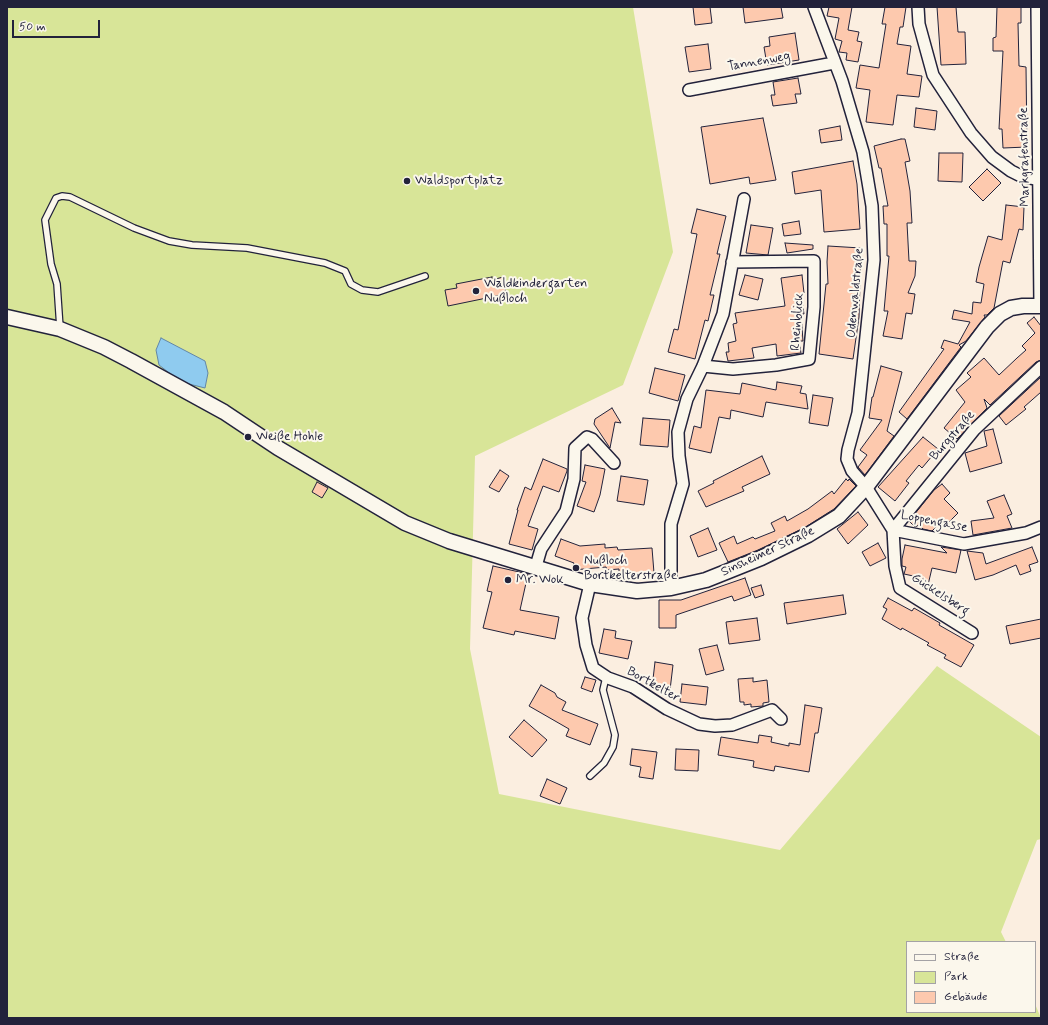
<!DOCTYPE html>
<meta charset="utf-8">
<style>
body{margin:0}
#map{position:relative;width:1048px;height:1025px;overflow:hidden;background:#fbeee0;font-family:Mynerve,sans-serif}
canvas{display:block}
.frame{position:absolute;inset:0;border:8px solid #22223b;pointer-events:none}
.legend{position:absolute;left:906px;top:941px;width:130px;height:72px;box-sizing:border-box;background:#fbf7ec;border:1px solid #a4a2a5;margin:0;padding:5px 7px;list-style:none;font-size:12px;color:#22223b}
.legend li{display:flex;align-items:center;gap:8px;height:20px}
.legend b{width:20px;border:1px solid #a4a2a5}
.scale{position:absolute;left:12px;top:20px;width:88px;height:18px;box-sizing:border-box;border:2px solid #22223b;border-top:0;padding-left:5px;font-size:12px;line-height:14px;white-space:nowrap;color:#22223b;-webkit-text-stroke:3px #fbf7ec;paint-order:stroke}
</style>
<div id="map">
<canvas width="1048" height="1025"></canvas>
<div class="frame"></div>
<ul class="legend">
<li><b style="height:5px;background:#fbf7ec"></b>Straße</li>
<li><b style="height:11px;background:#d8e598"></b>Park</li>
<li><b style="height:11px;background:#fdc9ae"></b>Gebäude</li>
</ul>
<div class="scale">50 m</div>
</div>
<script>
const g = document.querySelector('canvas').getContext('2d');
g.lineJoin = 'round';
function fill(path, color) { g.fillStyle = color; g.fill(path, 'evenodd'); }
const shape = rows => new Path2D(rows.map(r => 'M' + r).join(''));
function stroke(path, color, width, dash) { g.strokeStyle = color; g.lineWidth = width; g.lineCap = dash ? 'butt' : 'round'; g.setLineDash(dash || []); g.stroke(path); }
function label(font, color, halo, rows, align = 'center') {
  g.font = font + ' Mynerve,sans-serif'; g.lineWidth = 4; g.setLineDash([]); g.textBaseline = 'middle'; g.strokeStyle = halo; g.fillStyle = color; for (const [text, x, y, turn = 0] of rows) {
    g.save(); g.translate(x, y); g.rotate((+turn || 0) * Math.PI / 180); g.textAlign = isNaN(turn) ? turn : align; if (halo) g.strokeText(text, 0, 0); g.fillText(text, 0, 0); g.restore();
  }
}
const green = shape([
 [7,7,633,7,673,252,623,385,475,456,470,649,499,794,780,850,937,666,1041,737,1041,839,1037,840,1001,932,1006,942,907,942,907,1012,1035,1012,1035,1004,1041,1018,7,1018]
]);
const water = shape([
 [161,338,205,361,208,373,205,388,181,382,159,365,156,350,161,338]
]);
const building = shape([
 [693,7,710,7,712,23,695,25,693,7],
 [743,7,781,7,783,18,745,23,743,7],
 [829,7,852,7,848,30,859,32,857,41,862,42,858,62,846,60,847,53,839,52,842,41,835,39,839,18,827,16,829,7],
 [885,7,906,7,903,27,900,27,897,44,911,46,907,74,922,76,919,97,897,95,893,125,866,122,870,90,856,88,860,65,879,68,886,24,882,24,885,7],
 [937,7,956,7,958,32,965,32,966,64,941,65,937,7],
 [997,7,1021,7,1021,23,1018,23,1019,66,1026,67,1027,147,1003,148,1002,129,999,129,1003,51,993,51,993,38,996,37,997,7],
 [795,33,799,60,767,65,764,47,770,46,769,37,795,33],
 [708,44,711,69,689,72,685,47,708,44],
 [798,78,801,94,795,94,797,103,773,106,771,95,775,95,773,82,798,78],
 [916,108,937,111,935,130,914,127,916,108],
 [763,118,776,180,750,184,749,177,710,184,701,127,763,118],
 [840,126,842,140,821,143,819,130,840,126],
 [901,139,905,139,910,161,905,162,910,191,912,223,907,223,909,261,916,261,915,276,908,293,915,294,912,314,906,313,902,339,883,336,888,311,884,311,889,256,887,256,887,224,884,224,883,206,888,206,881,168,879,168,874,146,901,139],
 [939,153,963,153,962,182,938,181,939,153],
 [853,161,857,184,860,229,824,232,821,190,795,194,792,172,853,161],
 [987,169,1001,183,983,201,969,187,987,169],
 [1006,205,1024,207,1023,230,1019,229,1010,263,1003,261,994,308,987,315,984,315,985,317,966,341,959,345,961,347,907,419,899,412,944,349,941,348,944,340,958,344,970,322,952,319,954,310,972,314,973,302,981,303,984,284,976,282,979,267,988,236,1002,240,1006,205],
 [697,209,726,216,717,254,720,254,710,295,714,295,708,321,705,320,695,359,668,352,674,329,678,330,697,234,691,233,697,209],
 [799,221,801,234,784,236,782,224,799,221],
 [751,225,773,228,768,255,746,253,751,225],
 [785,243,813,245,813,249,787,253,785,243],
 [828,246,861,248,859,317,853,359,819,354,826,284,828,284,827,262,828,246],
 [745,275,763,279,758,300,739,295,745,275],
 [802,275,804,293,801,294,804,314,801,314,803,341,799,341,801,353,777,356,776,344,752,348,754,358,728,361,726,352,729,352,728,343,736,341,733,324,737,323,735,313,785,306,781,278,802,275],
 [492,277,492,280,503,277,506,294,448,306,445,290,457,288,456,284,492,277],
 [1034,317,1041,326,1041,360,1036,362,990,405,984,399,987,408,957,439,944,428,965,402,956,390,971,377,967,373,984,358,999,375,1017,358,1026,350,1022,346,1035,333,1027,323,1034,317],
 [881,366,902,372,887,431,894,436,865,475,858,467,867,455,860,450,882,420,869,418,872,397,873,397,881,366],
 [655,368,685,375,678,401,649,393,655,368],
 [1041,377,1041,392,1024,407,1026,409,1006,425,999,416,1041,377],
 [777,382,802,386,800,393,806,394,808,409,766,402,763,417,731,410,730,419,719,417,711,453,689,448,694,426,701,428,706,390,740,394,742,383,776,390,777,382],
 [813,395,833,398,828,426,809,423,813,395],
 [612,408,621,423,615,422,610,448,594,424,595,419,612,408],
 [643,418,670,420,668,447,640,445,643,418],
 [993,429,1002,463,970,472,965,453,987,446,984,431,993,429],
 [923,437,938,449,922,468,919,465,906,481,909,483,895,501,878,487,923,437],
 [762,456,770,474,742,487,744,491,706,507,698,491,714,483,713,481,762,456],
 [543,459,567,469,567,471,559,492,543,486,528,526,538,529,532,550,509,544,518,510,517,510,525,487,531,490,543,459],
 [585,465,605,469,600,495,594,512,577,506,586,482,582,481,585,465],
 [500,470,509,476,499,492,489,487,500,470],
 [621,476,648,480,644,505,617,501,621,476],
 [846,479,848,481,849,479,856,486,834,509,804,528,758,550,728,562,719,543,734,536,737,544,753,537,755,539,775,531,771,523,785,516,787,521,808,509,832,491,834,494,846,479],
 [317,482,328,488,322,498,312,492,317,482],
 [942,484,950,493,944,499,958,513,948,523,944,519,932,531,923,529,919,525,915,527,909,521,934,490,942,484],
 [1004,495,1012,514,1007,516,1012,528,973,535,971,521,994,518,987,501,1004,495],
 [858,512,868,525,848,544,837,529,858,512],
 [708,528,717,550,698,557,690,536,708,528],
 [561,539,580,546,605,544,605,548,617,547,618,550,652,548,654,573,630,575,630,572,619,573,619,569,607,570,606,567,573,570,574,563,555,556,561,539],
 [878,543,886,558,870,566,862,552,878,543],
 [905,545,947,553,941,547,961,550,956,573,932,568,928,585,917,583,918,577,904,574,906,567,902,566,902,559,905,545],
 [1032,547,1038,562,1029,565,1031,571,1020,575,1016,565,993,575,975,580,967,551,983,553,986,564,1032,547],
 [493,566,528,574,520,610,559,617,555,639,515,631,514,635,483,628,492,592,487,591,493,566],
 [745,578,751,595,734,601,732,596,676,615,676,628,659,628,659,600,681,600,745,578],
 [761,585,764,595,755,598,751,588,761,585],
 [843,595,846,614,787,624,784,603,843,595],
 [888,598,912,611,914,608,940,623,939,625,974,645,961,667,944,658,946,655,927,645,929,643,902,628,901,630,882,619,887,609,883,607,888,598],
 [757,618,760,640,729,644,726,622,757,618],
 [1041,619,1041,638,1010,644,1006,626,1041,619],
 [604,629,616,631,615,638,632,641,628,659,599,653,604,629],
 [717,645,724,670,706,675,699,649,717,645],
 [655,662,673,665,670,690,652,688,655,662],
 [585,677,596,680,592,692,581,688,585,677],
 [753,678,753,682,767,680,769,702,763,703,763,706,751,707,751,704,744,705,744,702,740,702,738,679,753,678],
 [682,684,708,687,706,705,680,702,682,684],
 [541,685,555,693,557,697,566,702,562,710,598,724,590,745,566,736,569,729,529,706,541,685],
 [805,705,822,708,818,733,815,733,809,772,775,766,774,771,753,767,754,761,718,755,721,737,758,743,759,735,772,737,771,742,789,746,789,743,800,745,805,705],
 [524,720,547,740,532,757,509,737,524,720],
 [632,749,657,752,653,779,639,777,641,767,630,765,632,749],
 [676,749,699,750,698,771,675,770,676,749],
 [547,779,567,788,560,804,540,796,547,779]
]);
const service = shape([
 [60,328,57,284,51,264,45,220,56,198,62,196,70,197,134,228,169,241,192,245,247,248,325,263,345,271,351,284,362,290,378,292,425,276],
 [590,776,604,763,613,747,615,735,603,690,606,677]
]);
const minor = shape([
 [814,7,842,81,863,152,872,206,874,260,858,413,848,450,847,459,852,471,866,487,893,530,964,544,1026,533,1041,527],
 [918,7,919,24,933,75,971,133,992,157,1011,171,1021,176,1039,180],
 [1037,7,1040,306],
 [689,90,834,63],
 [703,366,733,369,776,365,809,359,814,307,814,261,732,262],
 [893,530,974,430,1041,367],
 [893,530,895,566,900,588,972,633],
 [536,566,541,549,566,511,574,479,575,448,587,437,592,439,614,463],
 [590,584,582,618,586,645,593,668,608,678,633,687,667,709,699,724,715,726,732,725,772,710,781,719],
 [671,588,671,524,683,484,679,456,678,432,687,399,703,366,723,314,744,199]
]);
const tertiary = shape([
 [7,317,60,329,104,347,131,361,224,412,278,448,405,523,449,541,590,584,637,591,671,588,706,580,761,558,808,535,839,516,866,487,987,327,1000,314,1011,308,1023,306,1041,306]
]);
const markers = [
 [407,181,4,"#22223b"],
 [476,291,4,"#22223b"],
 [248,437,4,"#22223b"],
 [576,568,4,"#22223b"],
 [508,580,4,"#22223b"]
];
const streetNames = [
 ["Tannenweg",759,62,-10],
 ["Markgrafenstraße",1025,157,-91],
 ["Odenwaldstraße",856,293,-85],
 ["Rheinblick",798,322,-86],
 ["Burgstraße",953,436,-49],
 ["Loppengasse",934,522,11],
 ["Sinsheimer Straße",768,552,-25],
 ["Gückelsberg",940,595,33],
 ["Bortkelter",653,685,29]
];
const poiNames = [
 ["Waldsportplatz",415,181],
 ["Waldkindergarten",484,284],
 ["Nußloch",484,299],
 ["Weiße Hohle",256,437],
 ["Nußloch",584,561],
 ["Bortkelterstraße",584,576],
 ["Mr. Wok",516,580]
];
fill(green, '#d8e598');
fill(water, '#8fcbef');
stroke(water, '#6387a7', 1);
fill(building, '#fdc9ae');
stroke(building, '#22223b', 1);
stroke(service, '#22223b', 8);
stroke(minor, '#22223b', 14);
stroke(tertiary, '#22223b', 17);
stroke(service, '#fbf7ec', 5.5);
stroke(minor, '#fbf7ec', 11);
stroke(tertiary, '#fbf7ec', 14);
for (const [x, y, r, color] of markers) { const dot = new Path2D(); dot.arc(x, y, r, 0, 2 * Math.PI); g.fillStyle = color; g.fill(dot); stroke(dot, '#fbf7ec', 1.5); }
label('13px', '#22223b', '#fbf7ec', streetNames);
label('13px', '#22223b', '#fbf7ec', poiNames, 'left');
</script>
